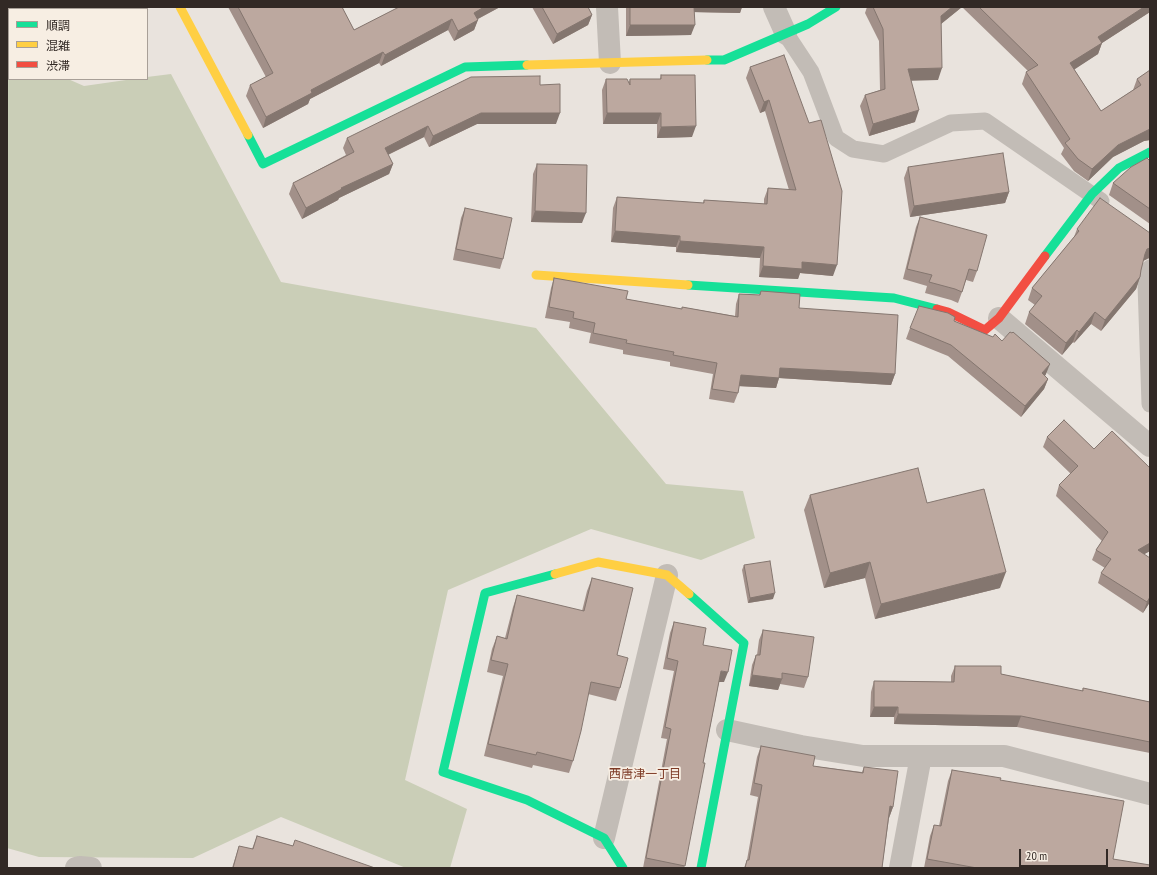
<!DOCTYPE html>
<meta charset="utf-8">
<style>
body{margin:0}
#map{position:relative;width:1157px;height:875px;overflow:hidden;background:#e9e3dd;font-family:"PT Sans Narrow","Noto Sans JP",sans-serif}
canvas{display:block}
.frame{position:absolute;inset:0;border:8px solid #322925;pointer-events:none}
.legend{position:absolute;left:8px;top:8px;width:140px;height:72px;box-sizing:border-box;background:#f7eee3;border:1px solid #a89f97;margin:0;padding:5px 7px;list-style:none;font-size:12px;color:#322925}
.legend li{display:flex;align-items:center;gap:8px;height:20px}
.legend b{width:20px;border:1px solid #a89f97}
.scale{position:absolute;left:1019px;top:849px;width:89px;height:18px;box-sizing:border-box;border:2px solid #322925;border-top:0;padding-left:5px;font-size:12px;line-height:14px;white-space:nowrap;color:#322925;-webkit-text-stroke:3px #f7eee3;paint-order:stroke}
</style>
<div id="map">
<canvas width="1157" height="875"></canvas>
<div class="frame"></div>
<ul class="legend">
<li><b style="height:5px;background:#16e098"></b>順調</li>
<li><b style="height:5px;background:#ffcf43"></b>混雑</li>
<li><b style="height:5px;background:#f24e42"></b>渋滞</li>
</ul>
<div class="scale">20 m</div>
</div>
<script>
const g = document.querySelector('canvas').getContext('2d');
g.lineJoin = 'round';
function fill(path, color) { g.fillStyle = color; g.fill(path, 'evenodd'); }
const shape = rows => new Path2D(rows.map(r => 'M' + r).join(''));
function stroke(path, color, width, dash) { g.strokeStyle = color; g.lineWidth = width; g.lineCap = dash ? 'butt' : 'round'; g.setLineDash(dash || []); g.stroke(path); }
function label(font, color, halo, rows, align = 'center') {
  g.font = font + ' "PT Sans Narrow","Noto Sans JP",sans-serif'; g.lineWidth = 3.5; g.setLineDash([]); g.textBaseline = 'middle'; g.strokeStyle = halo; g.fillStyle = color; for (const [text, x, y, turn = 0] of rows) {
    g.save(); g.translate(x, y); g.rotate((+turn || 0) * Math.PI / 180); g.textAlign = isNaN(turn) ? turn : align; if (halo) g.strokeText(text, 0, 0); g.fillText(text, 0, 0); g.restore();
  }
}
const green = shape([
 [7,52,9,53,9,79,68,79,84,86,133,79,147,79,147,77,171,74,281,282,536,328,666,484,743,491,755,538,701,560,591,529,448,590,405,780,467,809,450,868,406,868,281,817,193,858,39,857,7,848]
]);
const lane = shape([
 [786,34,811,72,836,138,853,149,884,154,951,123,985,121,1101,201],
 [1150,268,1146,284,1150,404]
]);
const street = shape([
 [607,7,610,63],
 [774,7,786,34],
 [999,318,1150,446],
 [727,730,801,746,863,756,1004,756,1150,794],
 [604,838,667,575],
 [76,868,80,867,91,868],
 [900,868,921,756]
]);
const fast = shape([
 [707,60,724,60,808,24,836,7],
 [248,135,263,164,465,67,527,65],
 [1045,256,1092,194,1119,168,1150,152],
 [688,285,894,298,937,309],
 [555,574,485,593,443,772,527,800,604,838,623,868],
 [689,594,744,643,701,868]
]);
const slow = shape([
 [180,7,248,135],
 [527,65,707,60],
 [536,275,688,285],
 [555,574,598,562,667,575,689,594]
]);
const jam = shape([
 [937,309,948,312,985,330,999,318,1045,256]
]);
const wall = shape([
 [228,7,342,7,354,30,398,8,397,7,500,7,478,19,474,30,454,41,448,30,381,66,379,63,310,99,308,104,263,128,246,96,250,85,266,77],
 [532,7,588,7,592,15,588,25,553,44],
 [626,7,742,7,740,13,694,12,691,35,626,36],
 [867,7,962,7,941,24,938,80,911,80,915,122,869,136,860,106,865,95,880,90,879,41,865,13],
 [962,7,1150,7,1150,12,1102,43,1098,54,1074,69,1101,111,1133,90,1137,79,1150,70,1150,140,1144,141,1113,157,1088,181,1074,171,1061,154,1064,148,1022,84,1026,72,1028,71],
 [784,55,833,276,800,273,798,279,759,277,760,258,676,252,676,247,611,242,613,208,617,197,703,203,704,200,764,204,764,199,768,188,789,190,765,111,760,113,746,78,750,67],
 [661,75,692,137,657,138,657,124,603,124,602,90,606,79,629,82,630,79,660,79],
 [540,85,556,124,477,124,429,147,424,137,388,155,393,164,389,174,339,198,338,200,302,219,289,194,293,183,346,155,343,148,347,138],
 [1150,161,1150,224,1109,195,1113,183],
 [537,164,582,223,531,222,533,174],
 [908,167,1009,192,1005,203,910,217,904,178],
 [465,208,503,259,500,269,453,260,461,218],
 [920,217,977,271,973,282,966,280,962,292,958,303,951,300,925,293,927,286,903,279,916,227],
 [1077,229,1149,233,1147,259,1143,261,1141,270,1140,277,1136,289,1101,331,1091,324,1074,343,1073,342,1062,355,1025,324,1029,312,1035,305,1028,300,1032,288,1074,237],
 [554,278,626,299,682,309,682,307,735,316,736,304,739,294,759,295,761,291,799,308,895,374,891,385,779,378,776,388,739,386,738,393,734,403,709,399,713,374,670,366,670,362,623,354,623,350,589,343,591,333,569,328,570,322,545,318,551,288],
 [954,321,1002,341,1046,374,1045,376,1048,379,1044,389,1021,417,948,356,906,339,910,328],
 [1047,437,1094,449,1150,468,1150,551,1144,554,1150,602,1143,613,1098,583,1101,573,1105,568,1092,560,1096,550,1102,541,1056,496,1059,485,1071,474,1043,447],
 [810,495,927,503,1000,588,875,619,865,578,824,588,804,510],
 [744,565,773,599,748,603,742,570],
 [592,578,617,655,620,688,616,701,588,694,573,761,569,773,533,765,532,768,484,756,503,676,487,672,492,649,497,636,505,638,513,607,517,595,582,611,587,591],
 [674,622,703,645,724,682,719,682,703,763,684,868,643,868,667,739,661,738,674,671,663,669,670,633],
 [763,630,808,677,804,688,780,684,778,690,749,686,752,665,756,655,757,655,759,640],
 [955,666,1001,674,1082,691,1083,688,1150,702,1150,753,1017,727,894,724,894,717,870,717,871,692,874,681,951,682,951,676],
 [761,746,813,766,862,772,864,767,893,807,889,818,882,868,744,868,747,860,758,797,750,795,757,757],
 [952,770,1000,780,1113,859,1150,868,924,868,930,836,934,825,939,826,948,781],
 [257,836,375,868,232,868,239,846,252,849]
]);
const shadedWall = shape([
 [484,7,500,7,470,23,474,13],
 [692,7,742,7,740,13,690,12],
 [952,7,962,7,936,28,941,16],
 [1144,7,1150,7,1150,12,1102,43,1098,54,1066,75,1070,63,1098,37],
 [592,15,588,25,553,44,557,34],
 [452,19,448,30,381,66,385,55],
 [478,20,474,30,454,41,458,31],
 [630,25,695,25,691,35,626,36],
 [383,52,379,63,310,99,308,104,263,128,266,117,311,90],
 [942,68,938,80,903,81,908,69],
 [769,100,765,111,760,113,764,102],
 [919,110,915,122,869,136,873,124],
 [481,113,560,113,556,124,477,124,429,147,433,136],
 [607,113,661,113,657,124,603,124],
 [428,126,424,137,381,158,385,148],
 [696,126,692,137,657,138,661,127],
 [1149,129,1150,129,1150,140,1144,141,1113,157,1088,181,1092,169,1118,145],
 [393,164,389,174,339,198,338,200,302,219,306,208,341,188],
 [1009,192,1005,203,910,217,914,206],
 [535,211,586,213,582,223,531,222],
 [615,231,680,236,676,247,611,242],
 [680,241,764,247,760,258,676,252],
 [1150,248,1150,258,1147,259,1143,261,1145,254,1147,249],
 [802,262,837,265,833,276,800,273,798,279,759,277,763,266],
 [1140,277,1136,289,1101,331,1105,320],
 [1095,312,1091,324,1074,343,1079,332],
 [1077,330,1073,342,1062,355,1066,343],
 [1050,364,1046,374,1038,384,1042,373],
 [780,368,895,374,891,385,779,378,776,388,737,386,741,375],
 [1048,379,1044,389,1021,417,1025,406],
 [1150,543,1150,551,1134,560,1138,550],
 [870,562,865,578,824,588,830,573],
 [1006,572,1000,588,875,619,881,604],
 [775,593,773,599,748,603,750,598],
 [1150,597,1150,602,1143,613,1147,602],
 [721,671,728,672,724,682,717,682],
 [752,675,782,679,778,690,749,686],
 [874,707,898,707,894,717,870,717],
 [898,714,1021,716,1017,727,894,724],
 [890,806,893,807,889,818]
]);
const building = shape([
 [238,7,342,7,354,30,399,7,484,7,474,13,478,20,458,31,452,19,385,55,383,52,311,90,312,93,266,117,250,85,273,73,238,7],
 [542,7,588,7,592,15,557,34,542,7],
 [630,7,694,7,695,25,630,25,630,7],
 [873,7,952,7,941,16,942,68,908,69,919,110,873,124,865,95,885,89,883,29,873,7],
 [979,7,1144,7,1098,37,1102,43,1070,63,1101,111,1141,85,1137,79,1150,70,1150,129,1118,145,1092,169,1078,159,1065,143,1070,139,1026,72,1038,65,979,7],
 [784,55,809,123,821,120,842,191,837,265,802,262,802,269,763,266,764,247,680,241,680,236,615,231,617,197,704,203,704,200,767,204,768,188,796,190,769,100,764,102,750,67,784,55],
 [661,75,695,75,696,126,661,127,661,113,607,113,606,79,627,79,630,85,630,79,661,79,661,75],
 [540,76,540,85,560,84,560,113,481,113,433,136,428,126,385,148,393,164,341,188,342,189,306,208,293,183,354,152,347,138,471,77,540,76],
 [1003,153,1009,192,914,206,908,167,1003,153],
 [1147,158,1150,161,1150,209,1113,183,1131,167,1147,158],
 [537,164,587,165,586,213,535,211,537,164],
 [1100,198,1150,233,1150,248,1147,249,1145,254,1141,270,1140,277,1105,320,1095,312,1079,332,1077,330,1066,343,1029,312,1042,296,1032,288,1079,231,1077,229,1100,198],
 [465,208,512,218,503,259,456,249,465,208],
 [920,217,987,235,977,271,969,269,962,292,955,289,929,282,932,275,907,269,920,217],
 [554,278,628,291,626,299,682,309,682,307,738,317,739,294,760,295,761,291,800,294,799,308,898,315,895,374,780,368,779,378,741,375,738,393,712,389,717,363,673,355,674,352,626,343,627,340,593,333,595,323,573,318,574,312,549,307,554,278],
 [919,306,948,313,955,317,954,321,993,337,995,334,1002,341,1010,332,1012,333,1013,332,1050,364,1042,373,1048,379,1025,406,951,345,910,328,919,306],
 [1064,420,1094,449,1112,431,1150,468,1150,543,1138,550,1150,558,1150,597,1147,602,1101,573,1111,559,1096,550,1108,532,1059,485,1078,466,1047,437,1064,420],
 [918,468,927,503,984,489,1006,572,881,604,870,562,830,573,810,495,918,468],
 [770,561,775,593,750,598,744,565,770,561],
 [592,578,633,588,617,655,628,658,620,688,591,682,581,731,573,761,537,752,536,755,488,744,508,664,491,660,497,636,507,639,517,595,584,611,592,578],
 [674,622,706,628,703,645,732,650,728,672,721,671,703,763,705,763,685,866,646,858,671,729,665,727,678,661,667,658,674,622],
 [763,630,814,637,808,677,782,673,782,679,752,675,756,655,760,655,763,630],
 [955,666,1001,666,1001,674,1083,691,1083,688,1150,702,1150,742,1021,716,898,714,898,707,874,707,874,681,954,682,955,666],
 [761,746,815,756,813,766,863,773,864,767,898,771,893,807,890,806,882,868,745,868,747,860,749,860,762,785,754,783,761,746],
 [952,770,1001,778,1000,780,1124,801,1113,859,1150,865,1150,868,977,868,927,859,934,825,941,826,952,770],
 [257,836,293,846,295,840,375,868,233,868,239,846,253,849,257,836]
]);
const neighbourhoodNames = [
 ["西唐津一丁目",645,775]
];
fill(green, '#caceb7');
stroke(lane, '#c2bcb6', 17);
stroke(street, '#c2bcb6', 22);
stroke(fast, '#16e098', 9);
stroke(slow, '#ffcf43', 9);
stroke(jam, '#f24e42', 9);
fill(wall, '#a29089');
fill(shadedWall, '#84766f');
fill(building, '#bca89f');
stroke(building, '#84766f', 1);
label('12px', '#7c3823', '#f7eee3', neighbourhoodNames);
</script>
